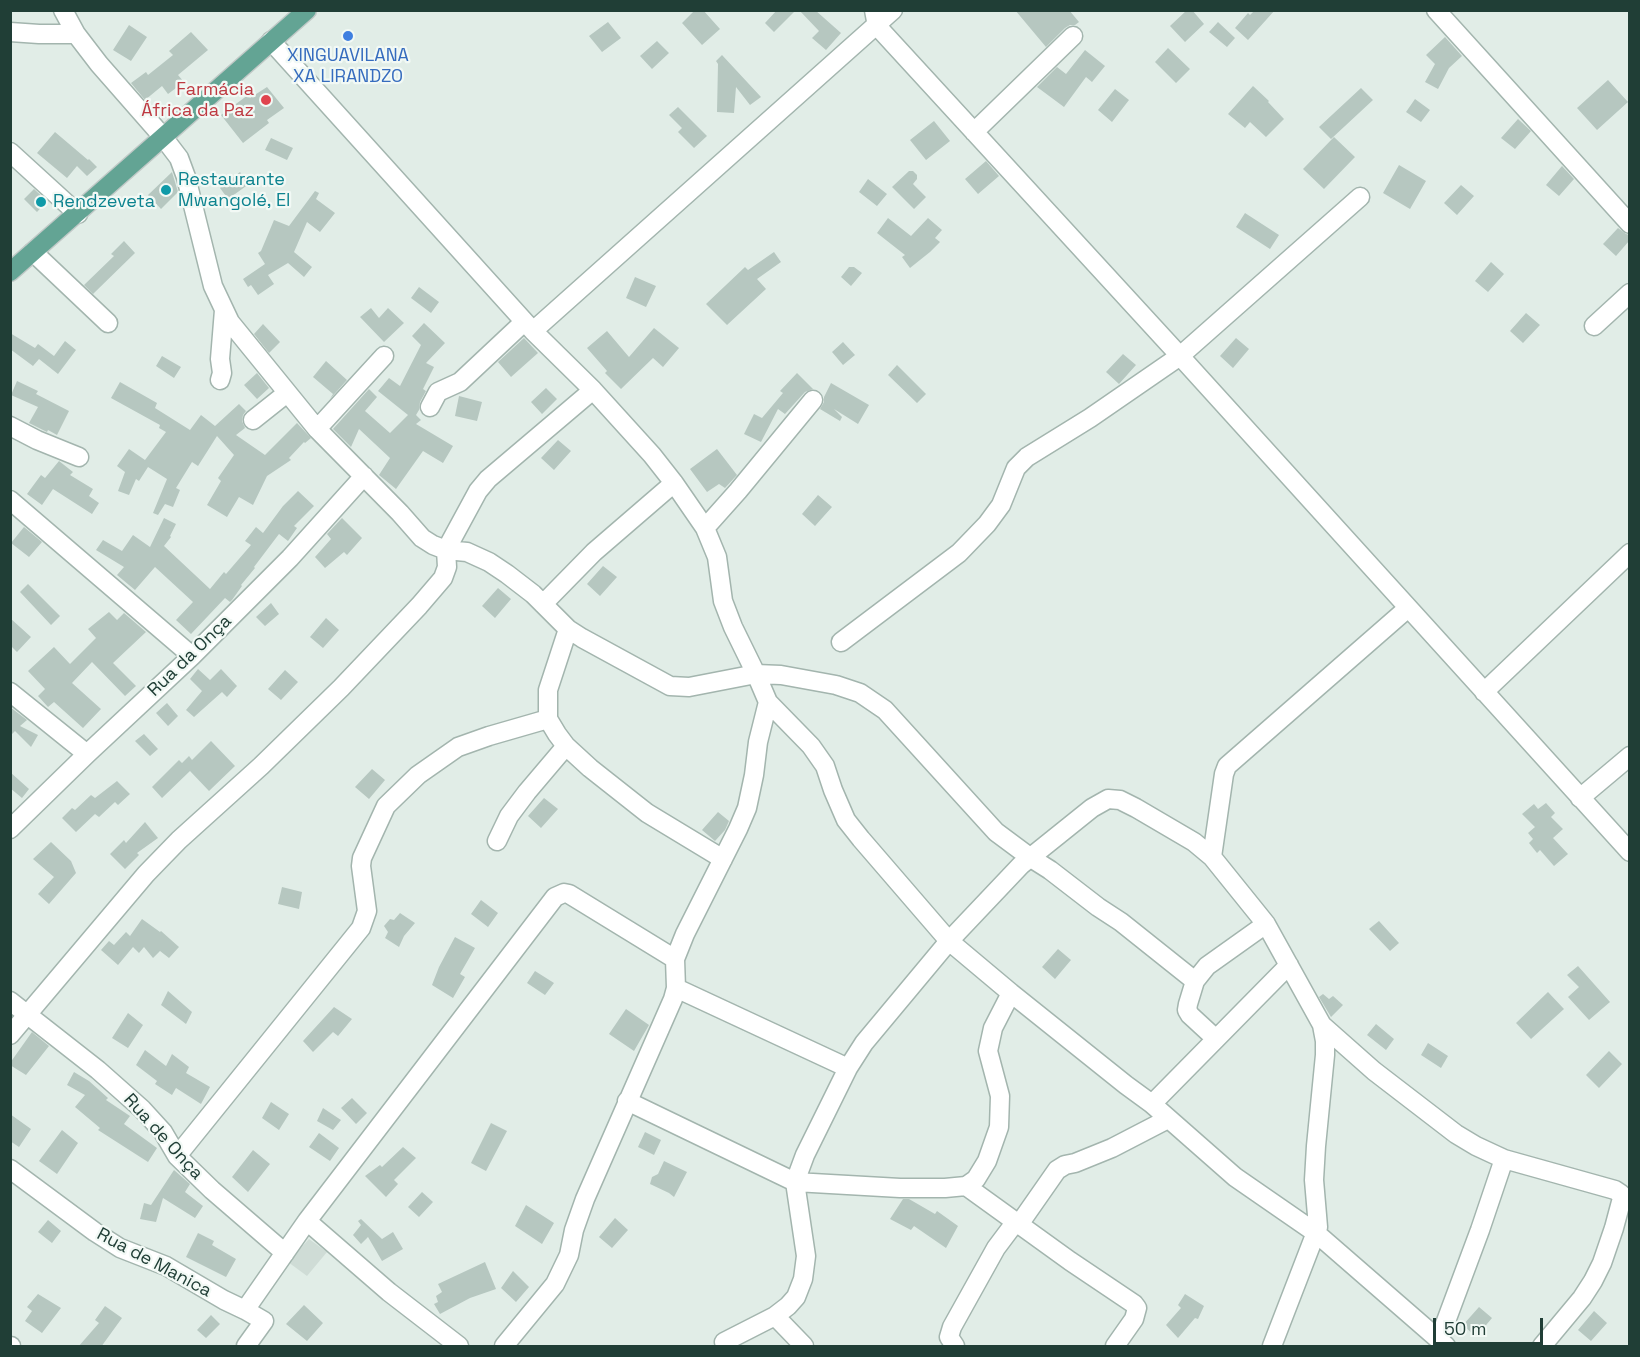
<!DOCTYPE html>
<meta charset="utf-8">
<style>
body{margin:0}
#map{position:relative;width:1640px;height:1357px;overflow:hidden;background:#e1ede7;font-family:"Space Grotesk",sans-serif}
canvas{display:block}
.frame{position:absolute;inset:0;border:12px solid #203e36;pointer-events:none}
.scale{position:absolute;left:1433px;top:1318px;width:110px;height:27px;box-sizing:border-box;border:3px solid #203e36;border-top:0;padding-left:8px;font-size:18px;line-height:21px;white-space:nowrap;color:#203e36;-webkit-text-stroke:4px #f2f9f5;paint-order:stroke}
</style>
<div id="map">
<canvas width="1640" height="1357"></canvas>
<div class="frame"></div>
<div class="scale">50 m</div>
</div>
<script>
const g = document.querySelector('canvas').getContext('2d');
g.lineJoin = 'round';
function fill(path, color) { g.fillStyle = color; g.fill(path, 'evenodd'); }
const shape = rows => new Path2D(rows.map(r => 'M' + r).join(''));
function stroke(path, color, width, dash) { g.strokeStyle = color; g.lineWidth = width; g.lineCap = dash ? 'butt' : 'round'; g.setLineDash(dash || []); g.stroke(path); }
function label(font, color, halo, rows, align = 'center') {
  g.font = font + ' "Space Grotesk",sans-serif'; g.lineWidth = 4.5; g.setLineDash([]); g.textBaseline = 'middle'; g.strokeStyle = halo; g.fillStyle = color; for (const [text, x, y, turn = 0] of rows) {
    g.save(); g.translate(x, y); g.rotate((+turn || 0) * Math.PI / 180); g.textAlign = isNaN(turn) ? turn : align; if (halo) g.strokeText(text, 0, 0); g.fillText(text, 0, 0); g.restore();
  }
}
const built = shape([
 [309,1239,327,1252,307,1276,288,1262]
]);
const building = shape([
 [695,10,703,10,720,29,702,45,682,23],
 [777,10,796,10,774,32,765,23],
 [799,10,815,10,841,33,826,50,812,38,819,31],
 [1015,10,1069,10,1079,22,1075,25,1070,25,1065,28,1046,47],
 [1187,10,1192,10,1204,24,1185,42,1170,26],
 [1255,10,1275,10,1248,40,1235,28,1248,13,1250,15],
 [608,22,621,38,602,52,589,36],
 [1218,22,1235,38,1227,47,1209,32],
 [129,25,147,37,131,61,113,50],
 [191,32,208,50,178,75,184,82,168,94,162,86,145,100,131,83,146,72,148,75,173,55,169,51],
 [1445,37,1462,56,1449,68,1438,89,1425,82,1435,64,1426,55],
 [657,41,669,53,652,69,640,56],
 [1168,48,1190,69,1176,83,1155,62],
 [1085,50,1105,66,1092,82,1086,77,1064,107,1037,87,1057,67,1066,74],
 [722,55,761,97,750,105,736,87,734,113,717,112,718,64,716,61],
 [1608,80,1628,102,1597,130,1577,108],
 [1253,86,1269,101,1268,102,1284,119,1266,137,1250,122,1245,128,1228,114],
 [267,87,284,108,267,120,269,123,243,143,221,115,248,95,250,98],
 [1361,88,1373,100,1331,139,1319,127],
 [1115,89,1129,100,1112,122,1098,110],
 [1415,99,1430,110,1421,122,1406,112],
 [678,107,707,136,694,148,678,132,682,128,669,115],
 [1518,119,1531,131,1515,149,1501,138],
 [934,121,950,141,926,160,910,140],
 [55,132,88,160,89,159,97,167,87,176,77,166,67,178,37,153],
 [1334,137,1355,157,1324,189,1303,169],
 [271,138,293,148,287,160,265,150],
 [986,161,999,176,978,194,965,179],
 [1399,165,1426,181,1410,209,1383,193],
 [1562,166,1574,179,1559,196,1546,185],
 [909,171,913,171,917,175,917,179,913,184,926,197,914,209,892,187],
 [172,172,178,192,161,209,148,195],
 [240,172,249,184,228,199,220,188],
 [868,179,887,194,877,206,859,192],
 [1461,185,1474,196,1457,215,1444,203],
 [34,189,47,201,37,212,24,199],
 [315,191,319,193,316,199,335,213,320,232,307,222,294,252,312,267,304,277,288,263,268,275,274,284,258,295,251,285,248,287,243,279,265,264,258,253,261,251,274,220,289,226],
 [1245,213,1279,235,1270,249,1236,227],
 [888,218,911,236,928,218,942,230,935,238,940,242,930,252,910,268,902,257,905,255,877,233],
 [1618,228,1626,234,1629,235,1629,241,1616,256,1603,244],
 [124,241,135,253,93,294,84,285,114,256,111,254],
 [774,252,781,262,757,279,766,289,727,325,706,304,745,267,748,270],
 [1491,262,1504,274,1488,292,1475,281],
 [849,267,854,267,862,273,851,286,841,277],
 [635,277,656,286,646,307,626,298],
 [419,287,439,302,431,313,411,298],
 [371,308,379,318,388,308,404,323,384,342,360,317],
 [1526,313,1540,325,1523,343,1510,331],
 [424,323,445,343,426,363,434,367,423,389,426,391,420,402,419,410,416,415,421,420,416,424,453,446,443,463,423,451,396,489,379,475,390,458,359,429,351,447,333,429,369,389,377,397,365,411,390,433,408,415,378,391,389,378,400,386,421,345,412,336],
 [263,324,280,342,269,353,254,334],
 [654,328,679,348,663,367,653,358,621,389,605,373,607,371,587,348,607,331,629,357],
 [10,333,35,348,38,344,54,356,65,341,76,350,58,374,39,359,33,366,10,349],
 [524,338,538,353,511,377,498,362],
 [1236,338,1249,349,1233,368,1220,356],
 [843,342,855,355,843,365,832,352],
 [1123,354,1136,365,1119,384,1106,372],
 [162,356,181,367,174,378,156,366],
 [326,361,347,380,330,399,333,394,313,377],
 [897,365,926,394,917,403,888,375],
 [257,373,269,388,257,399,244,385],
 [797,373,813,389,805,392,785,414,778,409,761,442,744,434,754,414,762,418,783,393,780,391],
 [17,381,38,391,36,394,69,411,57,435,48,430,47,432,29,423,38,407,11,395],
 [120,382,157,403,155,408,190,430,201,415,215,426,239,404,246,411,243,415,242,421,245,428,236,435,265,455,297,423,311,438,305,443,304,442,289,458,291,460,267,476,253,505,239,497,227,517,207,505,221,481,218,478,234,455,217,436,198,466,192,462,176,488,180,490,173,507,165,504,158,515,153,513,167,479,148,467,139,481,136,479,129,495,118,491,125,472,117,466,129,449,145,460,166,432,159,428,160,425,111,398],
 [831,383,869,405,858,424,834,409,842,417,840,421,820,409,824,402,824,397],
 [546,388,557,399,542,414,531,402],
 [459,396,482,402,477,421,455,416],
 [558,440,571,451,554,470,541,458],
 [717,449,737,475,725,488,719,484,707,492,690,469],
 [59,461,73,472,70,475,93,489,89,496,99,503,92,514,53,489,42,505,27,494,41,475,45,478],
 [298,491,314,506,294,526,297,528,288,541,279,534,254,567,255,568,241,585,242,586,232,600,230,602,225,598,191,634,176,620,193,602,155,567,135,590,117,575,124,567,96,550,103,540,122,551,133,535,150,547,164,518,176,524,170,536,171,537,164,546,210,589,224,572,226,574,251,545,245,541,256,527,263,533,283,506],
 [818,495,832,507,815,526,802,514],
 [342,518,362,538,347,555,344,552,325,568,315,557,331,539,327,534],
 [24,527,42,542,29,557,11,543],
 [603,566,617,577,600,596,587,584],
 [28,584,60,616,51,625,20,592],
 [498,588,511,599,495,618,482,606],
 [271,603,279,614,265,626,256,617],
 [109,612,117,620,124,613,146,632,113,663,136,686,125,696,92,662,72,683,101,709,83,728,54,702,48,707,38,696,45,689,28,671,54,647,70,664,96,638,88,629],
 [10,618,31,637,17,652,10,645],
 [326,618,339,630,323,648,310,637],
 [198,669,210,680,221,669,237,686,227,697,222,692,194,717,186,710,202,691,190,679],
 [285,670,298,682,281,700,268,689],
 [167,703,178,716,168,726,156,713],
 [10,707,27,720,20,726,38,735,31,747,15,731,10,736],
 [144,734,158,749,150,756,135,741],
 [211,741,235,766,209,791,190,771,162,798,152,787,179,760,182,763,189,756,192,760],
 [372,769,385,780,369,799,355,787],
 [10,772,29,789,22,798,10,788],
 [117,781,130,794,118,805,115,802,99,817,95,814,76,832,62,818,72,808,75,810,91,795,95,798],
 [544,798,558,809,541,828,528,816],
 [1546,803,1555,813,1551,817,1563,829,1553,838,1568,854,1554,866,1540,850,1537,853,1529,843,1533,839,1528,833,1535,827,1522,814,1534,804,1538,809],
 [718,812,729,821,725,830,715,841,702,830],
 [145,822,158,838,137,853,139,855,125,869,110,854,124,840,126,843],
 [51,842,71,861,76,873,49,904,38,894,54,877,33,859],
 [282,887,302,892,299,909,278,904],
 [481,900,498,913,488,927,471,914],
 [400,913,415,923,404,936,399,947,385,938,388,932,384,926,390,919,394,920],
 [142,919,160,932,161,931,179,947,169,958,160,951,153,958,144,947,139,953,133,947,118,965,101,950,109,941,114,945,126,932,130,936],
 [1379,921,1399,943,1390,951,1369,929],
 [455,937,475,948,460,974,465,977,453,998,432,985,439,967],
 [1058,949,1071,960,1055,979,1042,967],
 [1578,966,1610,1002,1589,1020,1568,997,1579,987,1567,975],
 [535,971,554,983,545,995,527,983],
 [168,991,192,1012,186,1024,161,1005],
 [1548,992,1564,1009,1531,1039,1516,1023],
 [1323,994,1329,999,1333,996,1343,1005,1331,1017,1319,997],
 [334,1007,352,1019,338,1036,333,1032,313,1052,303,1041],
 [626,1009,649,1025,634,1051,609,1034],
 [128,1013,143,1025,128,1048,112,1038],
 [1376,1024,1394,1039,1386,1050,1367,1035],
 [32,1032,49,1046,26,1075,10,1065,10,1063],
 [1428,1043,1448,1056,1441,1068,1421,1055],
 [145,1050,166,1066,172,1054,189,1067,186,1073,210,1087,201,1104,176,1088,172,1095,155,1084,157,1081,136,1065],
 [1609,1051,1622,1064,1599,1088,1586,1075],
 [74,1072,89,1081,108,1098,106,1100,130,1116,124,1124,157,1148,148,1162,98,1130,100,1128,75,1107,85,1095,67,1085],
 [352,1098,367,1113,356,1124,341,1108],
 [271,1102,289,1114,279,1130,262,1118],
 [323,1108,341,1120,333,1130,317,1121],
 [10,1114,31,1129,19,1147,10,1141],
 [491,1123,507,1131,486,1171,471,1163],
 [62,1130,78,1143,57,1174,39,1161],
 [645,1132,661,1140,654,1155,638,1147],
 [319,1133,339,1148,330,1161,309,1147],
 [403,1147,416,1158,394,1180,398,1184,386,1197,365,1176,380,1165,382,1167],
 [253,1150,270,1164,248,1192,232,1177],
 [664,1161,687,1172,674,1197,669,1193,650,1184,652,1177,658,1174],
 [174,1170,190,1184,185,1192,203,1206,195,1218,163,1198,156,1222,140,1219,144,1203,151,1205],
 [422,1192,433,1202,419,1217,408,1207],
 [903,1199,909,1199,935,1214,937,1211,958,1226,946,1248,914,1226,911,1230,890,1219],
 [526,1205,554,1223,542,1244,515,1226],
 [615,1218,628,1230,612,1248,599,1237],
 [361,1219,382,1239,393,1232,403,1249,382,1261,368,1237,361,1244,353,1235,361,1225,358,1221],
 [48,1220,61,1231,52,1243,38,1232],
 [198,1233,214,1241,212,1245,236,1259,226,1277,186,1257],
 [485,1262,496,1289,470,1298,440,1314,434,1304,438,1302,436,1296,442,1292,438,1284],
 [513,1271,529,1287,516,1302,501,1288],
 [38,1294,61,1308,42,1333,25,1321,32,1311,27,1307],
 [1185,1294,1204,1306,1198,1319,1195,1318,1178,1338,1166,1325,1181,1308,1178,1305],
 [304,1305,323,1323,307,1341,286,1324],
 [105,1306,122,1318,101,1347,78,1347,99,1323,95,1320],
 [1479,1307,1492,1318,1476,1337,1463,1325],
 [1594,1311,1607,1323,1591,1341,1578,1330],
 [211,1315,220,1324,206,1338,197,1330]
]);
const minor = shape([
 [63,10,76,34,99,64,163,137,179,158,186,177,213,286,230,322,317,429,400,513,422,538,433,545,446,550,467,552,489,562,507,574,533,594,568,629,582,638,670,686,689,687,756,674,781,675,836,685,860,693,885,710,996,832,1031,858,1050,870,1098,907,1121,922,1195,981],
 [874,10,877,26,1180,356,1630,852],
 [1436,10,1630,224],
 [10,32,39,34,76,34],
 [271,41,533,331,593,390,652,455,674,483,705,528,717,557,723,601,733,627,756,674,768,702,811,746,825,766,833,790,846,820,861,839,949,941,1011,993,1126,1085,1152,1104,1235,1177,1316,1233,1446,1346],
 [974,132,1073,36],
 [10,152,78,214],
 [33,252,108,323],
 [1594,326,1630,293],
 [533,331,893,10],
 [220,380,222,373,220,359,224,310],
 [430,407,438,392,460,382,524,322],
 [253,420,287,393],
 [10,426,37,440,79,457],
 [317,429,384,356],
 [10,500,192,656],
 [705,528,738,491,813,400],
 [543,604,594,552,674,483],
 [568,629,548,690,548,719,557,734,566,746,590,768,647,813,723,859],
 [841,642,959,553,987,524,1001,505,1016,468,1027,457,1090,418,1180,356,1360,197],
 [10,692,87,754],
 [1484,692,1630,553],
 [1580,798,1630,756],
 [10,829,87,754,192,656,290,558,364,476],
 [497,841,509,816,527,792,566,746],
 [1212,857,1224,774,1227,766,1408,608],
 [676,988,848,1068],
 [10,1001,98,1070,142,1109,163,1132,177,1156,212,1190,285,1253],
 [1322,1025,1374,1071,1456,1134,1476,1146,1504,1159,1615,1190,1621,1194,1622,1198,1614,1228,1602,1263,1593,1281,1582,1298,1542,1346],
 [10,1035,146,874,179,840,261,766,341,688,419,606,443,578,447,567,446,550,478,491,488,479,593,390],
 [1216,1039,1190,1015,1187,1010,1188,1004,1195,981,1207,966,1266,924],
 [627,1101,795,1182,900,1188,945,1188,966,1186,976,1179,987,1161,999,1127,1000,1096,988,1051,993,1028,1011,993],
 [1152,1104,1289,965],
 [177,1156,361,928,367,911,361,866,362,858,386,806,418,775,458,747,489,736,548,719],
 [10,1169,95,1232,120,1248,166,1266,224,1300,245,1310,307,1221],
 [966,1186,1070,1261,1134,1304,1137,1308,1134,1319,1115,1346],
 [245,1310,264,1321,246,1346],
 [775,1316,804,1346],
 [1439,1340,1480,1230,1504,1159],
 [724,1342,775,1316,788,1306,796,1297,803,1279,806,1256,795,1182,805,1155,848,1068,864,1043,949,941,1021,865,1092,808,1108,799,1120,800,1136,808,1194,842,1212,857,1266,924,1322,1025,1325,1041,1325,1055,1316,1146,1314,1180,1318,1227,1272,1346],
 [10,1346,11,1346],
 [459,1346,389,1292,307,1221,555,897,564,893,569,894,675,959],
 [504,1346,555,1284,569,1255,574,1230,585,1199,673,999,676,988,675,959,685,934,738,829,747,808,754,775,758,742,768,702],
 [955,1346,949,1337,952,1327,996,1248,1011,1228,1020,1223,1057,1170,1065,1165,1075,1163,1112,1148,1168,1119]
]);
const major = shape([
 [10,272,307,10]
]);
const markers = [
 [348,36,6,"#3f7fe0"],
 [266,100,6,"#e0444e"],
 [166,190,6,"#0f9aa8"],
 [41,202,6,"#0f9aa8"]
];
const shopNames = [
 ["XINGUAVILANA",348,56],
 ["XA LIRANDZO",348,77]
];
const healthNames = [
 ["Farmácia",254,90],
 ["África da Paz",254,111]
];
const cultureNames = [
 ["Restaurante",178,180],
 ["Mwangolé, El",178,201],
 ["Rendzeveta",53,202]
];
const streetNames = [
 ["Rua da Onça",190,656,-44],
 ["Rua de Onça",163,1137,48],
 ["Rua de Manica",154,1263,28]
];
fill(built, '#cfdcd6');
fill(building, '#b6c7c0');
stroke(minor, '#a3b5ae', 21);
stroke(major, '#c1c9c7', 21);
stroke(minor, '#fff', 18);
stroke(major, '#63a494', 18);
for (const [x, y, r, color] of markers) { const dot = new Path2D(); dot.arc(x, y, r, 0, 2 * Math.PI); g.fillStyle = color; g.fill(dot); stroke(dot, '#f2f9f5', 2); }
label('18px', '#366cbe', '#f2f9f5', shopNames);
label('18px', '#be3a42', '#f2f9f5', healthNames, 'right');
label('18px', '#0d838f', '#f2f9f5', cultureNames, 'left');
label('18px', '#203e36', '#f2f9f5', streetNames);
</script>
